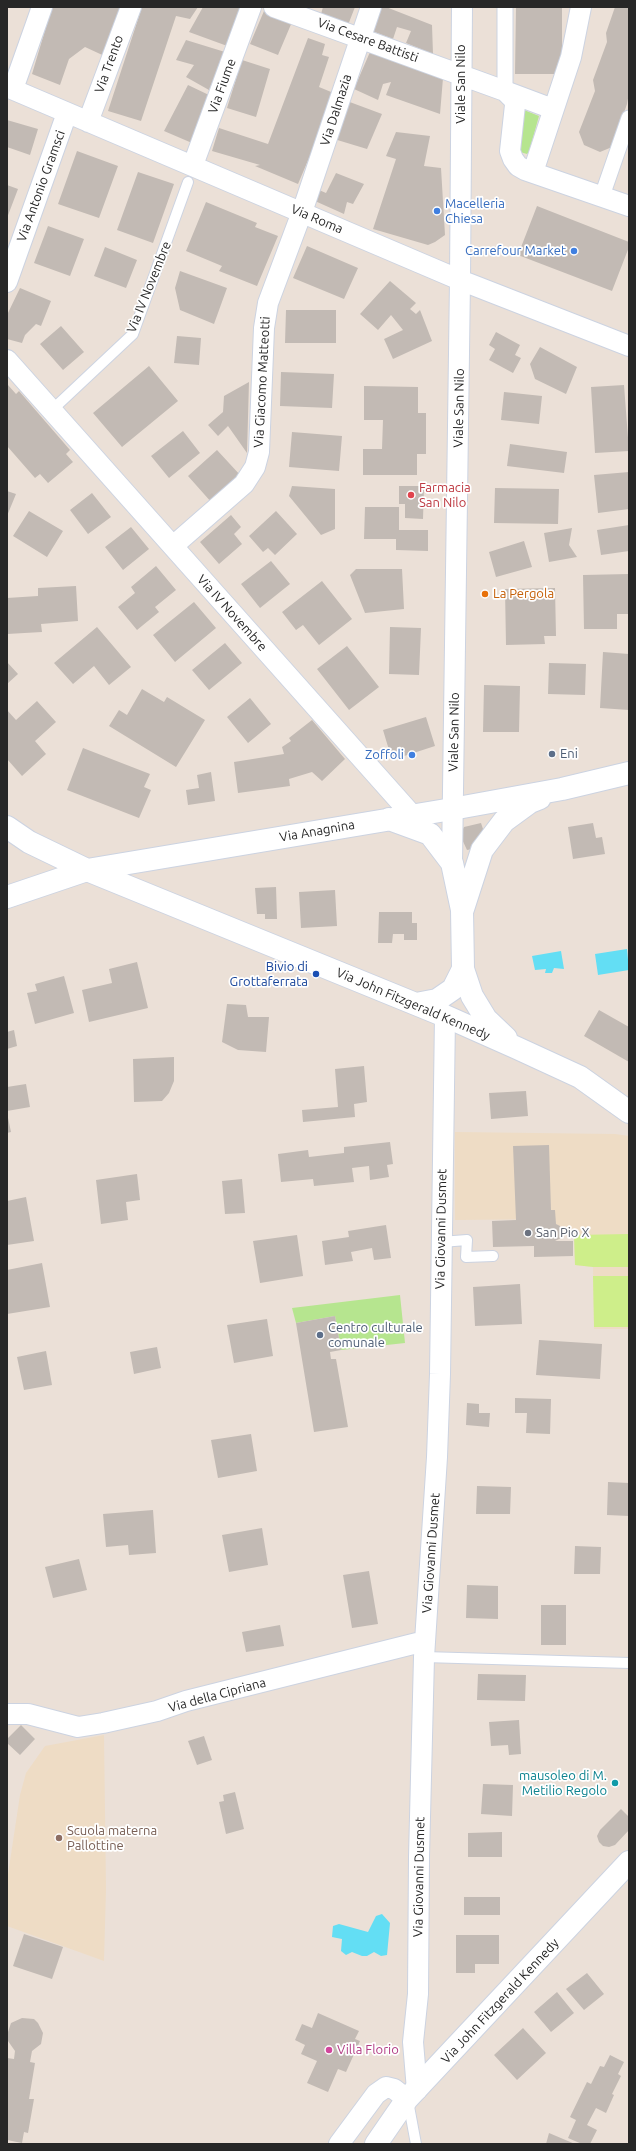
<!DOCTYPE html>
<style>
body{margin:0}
#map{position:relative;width:636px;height:2151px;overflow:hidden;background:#ebe0d7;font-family:Ubuntu,sans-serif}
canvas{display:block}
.frame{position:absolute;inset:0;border:8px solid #272727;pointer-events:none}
</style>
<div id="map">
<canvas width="636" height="2151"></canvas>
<div class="frame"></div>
</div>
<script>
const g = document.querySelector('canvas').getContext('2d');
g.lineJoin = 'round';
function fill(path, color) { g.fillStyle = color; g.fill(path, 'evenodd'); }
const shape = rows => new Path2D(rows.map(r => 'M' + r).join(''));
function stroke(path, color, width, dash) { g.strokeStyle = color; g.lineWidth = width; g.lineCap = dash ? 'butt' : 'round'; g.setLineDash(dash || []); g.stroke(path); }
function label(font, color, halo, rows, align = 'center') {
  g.font = font + ' Ubuntu,sans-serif'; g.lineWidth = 3.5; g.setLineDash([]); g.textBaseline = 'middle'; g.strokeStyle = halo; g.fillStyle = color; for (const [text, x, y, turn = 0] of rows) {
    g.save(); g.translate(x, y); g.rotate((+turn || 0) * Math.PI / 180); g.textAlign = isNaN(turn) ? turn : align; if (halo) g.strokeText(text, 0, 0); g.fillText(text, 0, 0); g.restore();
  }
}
const education = shape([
 [455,1132,615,1134,629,1136,629,1329,594,1329,593,1267,575,1265,574,1235,563,1235,562,1228,556,1224,555,1219,455,1220],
 [104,1735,106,1889,104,1961,7,1926,7,1881,20,1795,26,1773,45,1746]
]);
const green = shape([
 [524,110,539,116,529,152,527,154,520,152,518,148],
 [400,1295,405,1343,341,1350,335,1316,296,1323,292,1308]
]);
const pitch = shape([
 [629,1234,629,1267,593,1267,575,1265,574,1235],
 [593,1276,629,1276,629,1327,594,1327]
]);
const water = shape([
 [627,949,629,970,598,975,595,954],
 [561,951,564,969,554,968,552,973,545,973,546,969,535,970,532,956],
 [382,1914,390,1923,387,1955,381,1956,374,1952,367,1956,362,1956,352,1952,346,1955,341,1951,342,1939,332,1937,333,1926,339,1924,368,1932,376,1916]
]);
const building = shape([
 [52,7,131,7,111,59,85,47,69,59,60,85,32,74],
 [142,7,198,7,190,19,176,16,141,121,108,111],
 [203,7,242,7,230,47,189,32],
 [323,7,355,7,348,25,321,14],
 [380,7,386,7,432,25,433,54,406,43,411,31,397,27,393,39,372,31],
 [516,7,562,7,562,74,515,74],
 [615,7,629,7,629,93,627,104,612,147,600,152,584,145,579,132,595,91,593,80,607,42,606,33],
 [264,11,292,22,278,55,250,44],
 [308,38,325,44,322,55,329,57,319,87,336,94,298,184,255,166,260,165,212,151,219,128,268,144],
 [186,40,225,52,209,90,186,77,194,65,176,60],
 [370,52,443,78,440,114,386,95,391,82,383,84,378,100,354,89],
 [242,60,270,69,256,117,227,108],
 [188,85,211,96,192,143,164,131],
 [347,101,382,114,367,149,334,139],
 [7,120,38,129,30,155,7,147],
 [396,132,430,136,424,166,441,168,445,235,435,242,428,245,373,229,396,159,386,156],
 [77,151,118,166,99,218,58,204],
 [138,172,174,184,153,243,117,230],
 [336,173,364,184,353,204,347,202,344,214,315,201,319,190,326,193],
 [7,185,18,189,7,218],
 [206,202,257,223,255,227,278,236,257,286,219,271,222,266,186,251],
 [537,206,629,242,629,247,612,291,518,255],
 [48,226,84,239,70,276,34,263],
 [307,246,358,268,344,299,293,278],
 [105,247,137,260,126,288,94,276],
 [180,271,227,288,214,324,180,310,175,288],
 [390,281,416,303,410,309,416,314,420,310,432,341,393,359,384,339,403,330,391,315,378,330,360,314],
 [20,288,51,301,41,326,36,324,25,335,22,343,7,339,7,315],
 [286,310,336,310,336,343,285,343],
 [61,326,84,352,63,370,40,344],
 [496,332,520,345,515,355,521,358,513,373,489,360,495,349,489,345],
 [177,336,201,338,199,365,174,363],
 [540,347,577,367,566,394,535,379,530,364],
 [149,366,178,401,122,447,93,413],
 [281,372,334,374,332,408,280,406],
 [249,382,247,453,228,426,218,436,208,425,223,412,224,396],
 [8,385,16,394,19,391,70,450,66,454,73,462,48,483,40,474,35,478,7,446],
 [624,385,629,451,595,453,591,387],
 [364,386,418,387,418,413,426,413,426,454,417,454,417,475,363,475,363,449,382,449,383,420,364,420],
 [504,392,542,396,539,424,501,420],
 [183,431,200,453,169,478,151,456],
 [292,432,342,436,339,471,289,467],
 [510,444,567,452,564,473,507,466],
 [217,450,241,476,212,503,188,476],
 [629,472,629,509,598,513,594,475],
 [292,486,335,489,335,529,321,535,289,496],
 [399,486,424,486,423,519,405,518,405,504,399,504],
 [495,488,559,489,558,524,494,523],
 [7,491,16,494,7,516],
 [92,493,111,517,88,534,70,510],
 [365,507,399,507,399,530,428,530,428,551,396,550,396,539,364,539],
 [29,511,63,531,47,557,13,536],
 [276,511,297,534,275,555,268,548,263,552,249,536],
 [231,515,241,527,234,534,242,544,219,564,200,542],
 [629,525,629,551,601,555,597,530],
 [131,527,149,549,123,570,105,547],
 [572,528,569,545,577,557,549,562,544,533],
 [524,541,532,567,496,577,489,552],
 [271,561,290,584,260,608,241,584],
 [156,566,176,590,155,607,159,612,137,630,118,607,135,593,131,587],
 [356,569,402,569,404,609,365,613,350,575],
 [629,574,629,614,617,614,617,629,584,629,583,575],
 [322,581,352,619,319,645,303,625,296,630,282,612],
 [76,586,78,621,41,624,42,632,7,634,7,598,38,596,38,588],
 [555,588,556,636,544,636,545,644,506,645,505,589],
 [194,602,216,628,175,662,153,635],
 [97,627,131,667,109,685,94,666,73,684,54,663],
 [390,627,421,628,419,675,389,674],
 [225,643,242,663,209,690,192,670],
 [347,646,379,687,349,710,317,669],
 [603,652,629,654,629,710,600,708],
 [7,662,18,674,7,684],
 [549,663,586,664,585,695,548,694],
 [484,685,520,686,519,732,483,732],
 [142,689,164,702,167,697,205,720,176,767,109,726,119,710,127,715],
 [250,698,271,724,248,743,227,717],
 [37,701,56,722,35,741,46,754,22,776,7,759,7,710,16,720],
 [426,717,435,746,392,760,383,730],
 [312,720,345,759,322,781,312,772,289,779,290,786,238,793,234,762,284,754,282,747,291,741,289,738],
 [83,748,150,774,144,787,151,790,139,818,67,790],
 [211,772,215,801,188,805,186,790,199,788,197,775],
 [481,823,485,835,478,848,467,850,460,835,464,827],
 [593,823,596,838,602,837,605,854,573,859,568,827],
 [276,887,277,919,265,919,265,914,257,914,255,888],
 [335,890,337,926,301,928,299,892],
 [379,912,412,912,412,923,417,923,417,940,404,940,404,934,393,934,392,943,378,943],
 [137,962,148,1008,89,1022,82,990,112,983,109,969],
 [64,976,74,1013,35,1024,27,993,37,991,35,984],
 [227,1004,246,1005,248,1017,269,1017,266,1052,238,1050,222,1042],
 [599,1010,629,1027,629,1062,584,1036],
 [14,1030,17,1046,7,1049,7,1032],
 [174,1057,174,1081,169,1093,162,1101,134,1102,133,1059],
 [364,1066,367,1102,354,1104,355,1117,303,1122,302,1110,338,1107,335,1069],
 [26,1084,30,1107,7,1111,7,1087],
 [526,1091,528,1116,491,1119,489,1093],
 [7,1113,11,1132,7,1133],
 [390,1142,393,1164,387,1165,389,1177,370,1180,369,1166,352,1168,354,1182,314,1186,313,1179,281,1182,278,1154,308,1150,309,1157,344,1153,344,1147],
 [549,1145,551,1210,555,1210,556,1224,560,1226,563,1232,561,1238,555,1241,573,1241,573,1256,534,1257,534,1246,493,1247,492,1221,516,1220,513,1146],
 [137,1174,140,1200,126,1202,128,1220,101,1224,96,1180],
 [242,1179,245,1213,225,1214,222,1181],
 [26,1197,34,1241,7,1245,7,1201],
 [386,1225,391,1258,374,1260,372,1248,351,1252,353,1261,325,1265,322,1241,349,1237,348,1231],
 [297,1235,303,1276,260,1283,253,1241],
 [42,1263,50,1307,7,1314,7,1270],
 [520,1284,522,1324,475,1326,473,1287],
 [335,1316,341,1350,330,1352,331,1359,336,1359,348,1427,314,1432,296,1323],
 [267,1319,273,1356,234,1363,227,1325],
 [539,1340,602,1344,600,1379,536,1375],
 [157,1347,161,1368,134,1374,130,1352],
 [46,1351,52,1385,24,1390,17,1357],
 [515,1398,551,1399,550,1434,526,1433,527,1413,515,1413],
 [467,1403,479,1404,479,1413,490,1413,489,1427,466,1425],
 [251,1434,257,1471,218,1478,211,1440],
 [608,1482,629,1483,629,1516,607,1515],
 [477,1486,511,1487,510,1514,476,1514],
 [153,1510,156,1553,129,1555,128,1545,106,1547,103,1514],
 [262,1528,268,1565,229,1572,222,1535],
 [575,1546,601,1547,600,1574,574,1574],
 [79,1559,87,1590,53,1598,45,1567],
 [369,1571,378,1624,352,1628,343,1575],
 [467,1585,498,1586,498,1619,466,1618],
 [541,1605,566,1605,566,1645,541,1645],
 [280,1625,284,1646,246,1652,242,1632],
 [478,1674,526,1675,525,1701,477,1700],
 [519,1720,521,1754,509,1755,508,1745,491,1746,489,1722],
 [21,1725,35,1739,20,1755,7,1743,7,1739],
 [204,1736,212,1760,197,1765,188,1741],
 [483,1784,513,1785,512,1816,481,1814],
 [235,1792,244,1829,226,1834,219,1802,224,1801,223,1795],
 [621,1809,629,1817,629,1830,615,1845,609,1847,603,1846,599,1842,597,1836,600,1830],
 [502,1832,502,1857,468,1857,468,1833],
 [464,1897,500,1897,500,1915,464,1915],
 [24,1934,63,1947,52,1979,13,1966],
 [456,1935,499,1935,499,1964,475,1964,475,1973,456,1973],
 [587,1973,604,1994,584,2010,566,1989],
 [557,1992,574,2013,551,2032,534,2012],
 [318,2013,359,2031,355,2039,360,2041,346,2072,338,2069,328,2092,307,2083,317,2061,301,2054,305,2045,295,2040,302,2024,312,2028],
 [22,2018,34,2019,38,2023,43,2033,41,2044,32,2051,30,2062,35,2063,29,2099,34,2099,28,2133,24,2132,22,2143,7,2140,7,2058,14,2059,15,2051,8,2041,7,2035,11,2023],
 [523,2028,546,2053,517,2080,494,2055],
 [610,2055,624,2062,618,2074,621,2076,612,2094,614,2095,606,2113,596,2108,587,2125,597,2130,590,2144,582,2144,568,2138,576,2120,570,2117,587,2082,591,2084,600,2066,604,2067],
 [549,2133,575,2144,546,2144]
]);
const service = shape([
 [52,410,133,334,188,182],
 [441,1242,467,1240,466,1257,493,1256],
 [424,1657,629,1663],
 [408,2101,416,2144]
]);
const pedestrian = shape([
 [505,7,505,91],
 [602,196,629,118]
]);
const minor = shape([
 [274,7,505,91,514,100,515,105,510,151,513,159,518,166,525,170,629,206],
 [7,87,460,280,629,346],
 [13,89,42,7],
 [505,91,553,109],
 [88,122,131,7],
 [193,165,251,7],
 [533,172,571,57,581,7],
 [7,282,67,113],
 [7,360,412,815],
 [173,546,244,484,255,467,259,452,264,328,268,303,302,212,371,7],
 [452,863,460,280,462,7],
 [7,1714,28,1714,78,1727,103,1723,157,1711,186,1701,425,1641],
 [417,2090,413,2042,418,1994,419,1857,424,1657,437,1457,440,1374,445,1016],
 [339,2144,376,2094,386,2087,394,2089,407,2099]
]);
const secondary = shape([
 [389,819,430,834,452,863,462,910,463,969,472,996,486,1019,506,1038],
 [7,827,29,842,87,870,445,1016,517,1048,580,1077,629,1112],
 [7,897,87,870,452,809,562,789,629,773],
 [463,909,482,850,504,821,530,802,540,798],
 [416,1004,437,1000,453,989,463,969],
 [376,2144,407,2099,629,1862]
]);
const markers = [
 [437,211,4,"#3f7fe0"],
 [574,251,4,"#3f7fe0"],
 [411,495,4,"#e0444e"],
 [485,594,4,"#e8710a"],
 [552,754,4,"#5c6f8a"],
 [412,755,4,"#3f7fe0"],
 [316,974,4,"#1a4fb4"],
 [528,1233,4,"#6b7280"],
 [320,1335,4,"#5c6f8a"],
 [615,1783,4,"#0f9aa8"],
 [59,1838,4,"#8d6e63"],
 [329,2050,4,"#d1479c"]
];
const streetNames = [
 ["Via Cesare Battisti",368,40,20],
 ["Via Trento",109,64,-70],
 ["Viale San Nilo",461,84,-90],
 ["Via Fiume",222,86,-70],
 ["Via Dalmazia",336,110,-72],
 ["Via Antonio Gramsci",41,186,-70],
 ["Via Roma",317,219,23],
 ["Via IV Novembre",149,287,-68],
 ["Via Giacomo Matteotti",262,382,-87],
 ["Viale San Nilo",459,408,-89],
 ["Via IV Novembre",232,613,48],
 ["Viale San Nilo",454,732,-89],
 ["Via Anagnina",317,831,-10],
 ["Via John Fitzgerald Kennedy",413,1004,23],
 ["Via Giovanni Dusmet",441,1229,-89],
 ["Via Giovanni Dusmet",431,1553,-86],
 ["Via della Cipriana",217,1695,-15],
 ["Via Giovanni Dusmet",419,1877,-89],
 ["Via John Fitzgerald Kennedy",500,2001,-47]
];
const shopNames = [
 ["Macelleria",445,204,"left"],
 ["Chiesa",445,219,"left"],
 ["Carrefour Market",566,251],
 ["Zoffoli",404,755]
];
const healthNames = [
 ["Farmacia",419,488],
 ["San Nilo",419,503]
];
const foodNames = [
 ["La Pergola",493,594]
];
const serviceNames = [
 ["Eni",560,754],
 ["Centro culturale",328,1328],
 ["comunale",328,1343]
];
const transitNames = [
 ["Bivio di",308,967],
 ["Grottaferrata",308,982]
];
const worshipNames = [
 ["San Pio X",536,1233]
];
const cultureNames = [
 ["mausoleo di M.",607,1776],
 ["Metilio Regolo",607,1791]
];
const educationNames = [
 ["Scuola materna",67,1831],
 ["Pallottine",67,1846]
];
const hotelNames = [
 ["Villa Florio",337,2050]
];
fill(education, '#eedcc5');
fill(green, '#b6e58f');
fill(pitch, '#ceee8a');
fill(water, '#63def4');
fill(building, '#c2bab4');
stroke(service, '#ccd3e1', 12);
stroke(pedestrian, '#ccd3e1', 17);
stroke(minor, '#ccd3e1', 22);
stroke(secondary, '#ccd3e1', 24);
stroke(service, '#fff', 10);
stroke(pedestrian, '#fff', 15);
stroke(minor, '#fff', 20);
stroke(secondary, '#fff', 22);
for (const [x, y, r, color] of markers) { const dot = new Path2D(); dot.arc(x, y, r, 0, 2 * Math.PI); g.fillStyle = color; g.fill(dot); stroke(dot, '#fff', 1.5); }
label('13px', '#272727', '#fff', streetNames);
label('13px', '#366cbe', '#fff', shopNames, 'right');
label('13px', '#be3a42', '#fff', healthNames, 'left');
label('13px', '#c56008', '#fff', foodNames, 'left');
label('13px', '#4e5e75', '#fff', serviceNames, 'left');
label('13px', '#164399', '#fff', transitNames, 'right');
label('13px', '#5b616d', '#fff', worshipNames, 'left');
label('13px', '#0d838f', '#fff', cultureNames, 'right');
label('13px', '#785e54', '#fff', educationNames, 'left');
label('13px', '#b23c85', '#fff', hotelNames, 'left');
</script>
